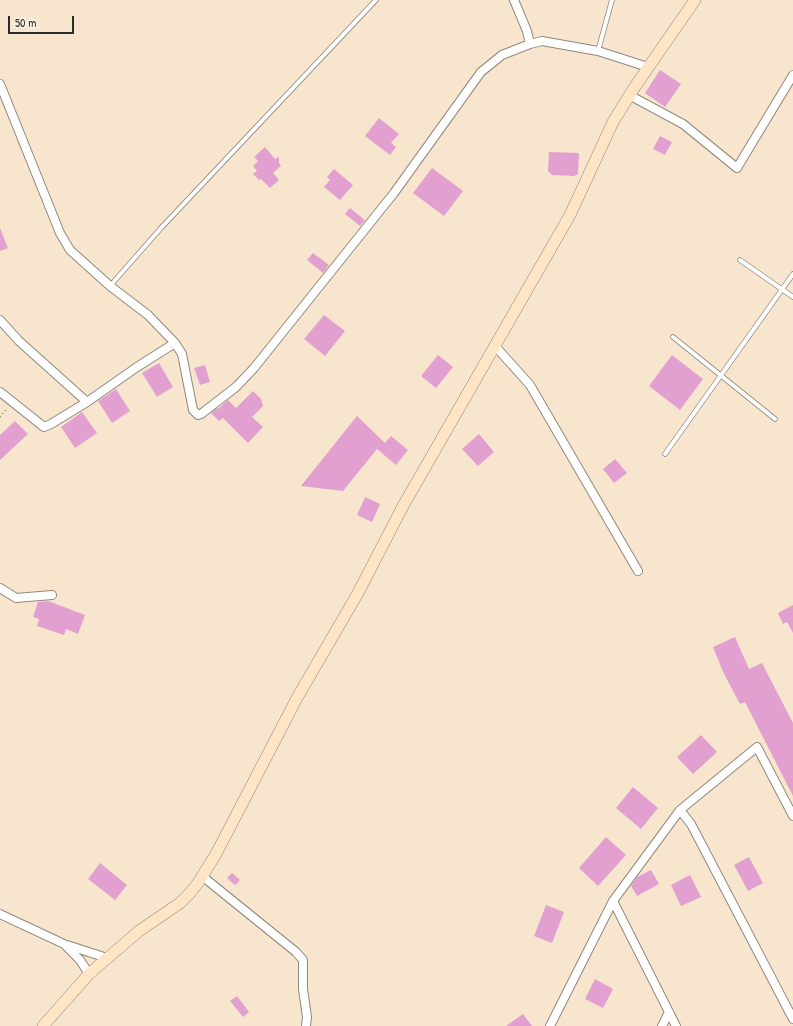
<!DOCTYPE html>
<style>
body{margin:0}
#map{position:relative;width:793px;height:1026px;overflow:hidden;background:#f7e6cd;font-family:"Patrick Hand",sans-serif}
canvas{display:block}
.scale{position:absolute;left:8px;top:16px;width:66px;height:18px;box-sizing:border-box;border:2px solid #2b2b2b;border-top:0;padding-left:5px;font-size:12px;line-height:14px;white-space:nowrap;color:#2b2b2b;-webkit-text-stroke:3px #fcf5e5;paint-order:stroke}
</style>
<div id="map">
<canvas width="793" height="1026"></canvas>
<div class="scale">50 m</div>
</div>
<script>
const g = document.querySelector('canvas').getContext('2d');
g.lineJoin = 'round';
function fill(path, color) { g.fillStyle = color; g.fill(path, 'evenodd'); }
const shape = rows => new Path2D(rows.map(r => 'M' + r).join(''));
function stroke(path, color, width, dash) { g.strokeStyle = color; g.lineWidth = width; g.lineCap = dash ? 'butt' : 'round'; g.setLineDash(dash || []); g.stroke(path); }
const building = shape([
 [660,70,681,84,665,107,645,93],
 [379,118,399,134,391,143,396,147,390,155,365,136],
 [660,136,672,142,665,155,653,149],
 [265,147,275,159,279,157,279,163,281,166,273,173,279,180,270,188,261,179,259,180,253,174,257,171,253,166,258,161,254,157],
 [549,152,579,153,578,174,574,176,552,175,548,171],
 [432,168,463,191,444,216,413,193],
 [334,169,353,185,340,200,324,187,330,180,327,177],
 [350,208,365,220,360,226,345,214],
 [0,228,8,248,0,251],
 [313,253,329,265,323,273,307,260],
 [324,315,345,331,325,356,304,339],
 [438,355,453,367,436,388,421,376],
 [672,355,703,379,680,410,649,386],
 [159,363,173,387,157,397,142,373],
 [205,365,210,382,200,385,194,368],
 [116,389,130,411,112,423,98,401],
 [253,391,261,399,263,406,252,417,263,427,248,443,223,418,219,421,211,413,217,408,218,409,228,400,236,408],
 [82,412,97,433,75,448,61,427],
 [357,416,385,443,391,436,408,450,396,465,377,449,343,491,301,486],
 [15,421,28,434,0,460,0,435],
 [479,434,494,452,478,466,462,449],
 [615,459,627,473,614,483,603,469],
 [365,497,380,504,372,522,357,515],
 [48,601,85,615,78,634,66,629,64,635,37,626,39,619,33,617,38,602],
 [793,605,793,633,787,622,783,624,778,613],
 [735,637,749,669,762,663,793,723,793,796,745,702,740,704,724,674,713,647],
 [701,735,717,752,693,774,677,757],
 [633,787,658,808,641,829,616,808],
 [606,837,626,855,598,886,579,868],
 [749,857,763,883,748,891,734,865],
 [100,863,127,885,115,900,88,879],
 [651,870,659,884,637,896,631,886,637,877],
 [232,873,240,880,235,885,227,878],
 [690,875,701,897,681,906,671,885],
 [546,905,564,912,552,943,534,936],
 [595,979,613,989,603,1008,585,999],
 [237,996,249,1012,243,1017,230,1001],
 [523,1014,532,1026,506,1026]
]);
const path = shape([
 [0,417,7,409]
]);
const lane = shape([
 [598,51,612,0],
 [740,260,793,297],
 [110,286,161,228,376,0],
 [673,337,775,419],
 [665,454,793,274]
]);
const street = shape([
 [514,0,527,31,530,44],
 [0,84,60,233,70,250,110,286,148,315,175,343,182,354,193,410,198,415,201,414,236,387,254,368,394,193,481,72,502,55,530,44,542,41,598,51,648,67],
 [629,95,683,124,737,168,793,75],
 [0,320,19,341,87,402],
 [495,346,530,385,638,571],
 [0,392,44,427,51,424,87,402,137,367,175,343],
 [0,588,16,598,52,595],
 [680,810,691,824,793,1019],
 [202,876,296,952,303,960,303,989,307,1017,306,1026],
 [613,901,676,1026],
 [0,914,64,944,80,960,89,974],
 [67,945,107,958],
 [550,1026,613,901,680,810,757,747,793,816],
 [662,1026,669,1012]
]);
const secondary = shape([
 [43,1026,89,974,139,931,180,903,189,894,198,883,216,854,297,698,358,593,403,506,570,215,613,122,634,88,695,0]
]);
fill(building, '#e1a0cf');
stroke(lane, '#91887c', 5.5);
stroke(street, '#91887c', 10);
stroke(secondary, '#91887c', 12);
stroke(path, '#91887c', 1.5, [1, 3]);
stroke(lane, '#fff', 4);
stroke(street, '#fff', 8);
stroke(secondary, '#fde5c5', 11);
</script>
